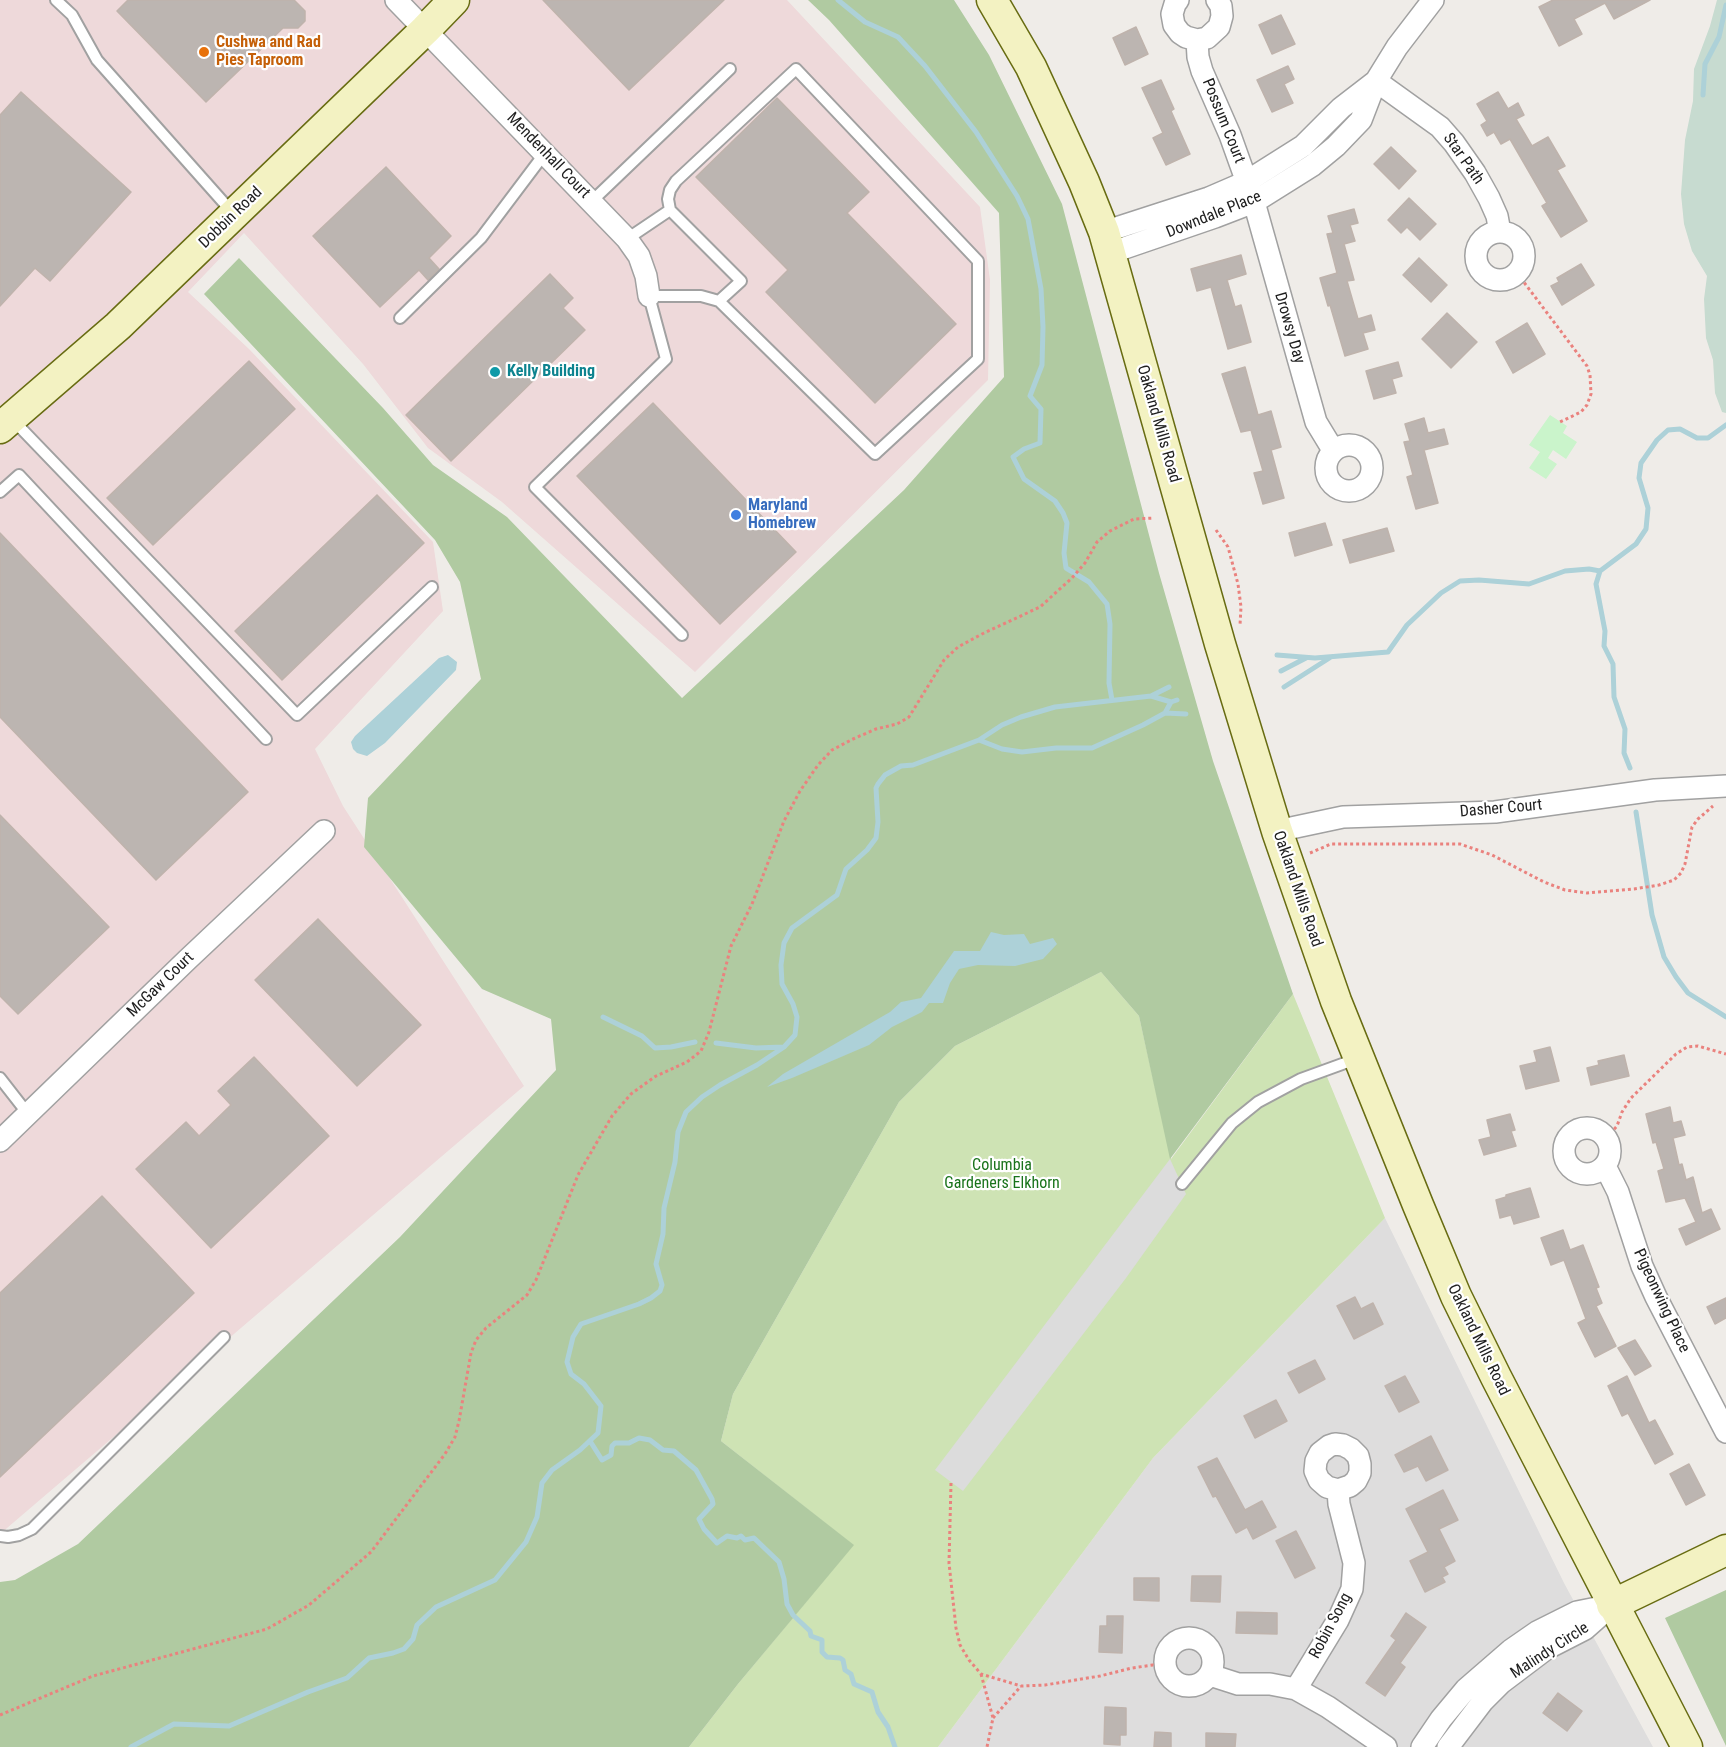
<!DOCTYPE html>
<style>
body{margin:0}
canvas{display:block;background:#efece8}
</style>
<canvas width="1726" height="1747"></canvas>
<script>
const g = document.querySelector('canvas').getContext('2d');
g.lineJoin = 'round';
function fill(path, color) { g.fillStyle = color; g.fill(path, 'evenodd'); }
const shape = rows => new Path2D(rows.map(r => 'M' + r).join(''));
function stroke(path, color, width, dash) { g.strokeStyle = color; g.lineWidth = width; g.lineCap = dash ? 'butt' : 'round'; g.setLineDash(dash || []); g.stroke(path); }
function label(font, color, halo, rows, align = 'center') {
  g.font = font + ' "Roboto Condensed",sans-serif'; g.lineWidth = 4.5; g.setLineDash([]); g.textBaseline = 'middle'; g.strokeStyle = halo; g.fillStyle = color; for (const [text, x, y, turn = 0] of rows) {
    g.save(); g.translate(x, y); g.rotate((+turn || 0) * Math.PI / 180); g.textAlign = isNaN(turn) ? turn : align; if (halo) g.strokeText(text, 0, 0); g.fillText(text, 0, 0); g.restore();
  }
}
const residential = shape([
 [1385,1218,1564,1583,1653,1747,938,1747,1153,1458]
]);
const commercial = shape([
 [0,0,787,0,980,207,990,280,988,380,695,672,502,502,428,448,363,364,244,233,188,292,249,349,433,542,443,611,315,749,343,806,524,1086,0,1534]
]);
const grass = shape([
 [1101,972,1139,1016,1171,1159,1293,994,1385,1218,1153,1458,938,1747,689,1747,738,1684,853,1545,721,1441,733,1394,899,1102,955,1046]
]);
const forest = shape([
 [808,0,954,0,989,55,1062,204,1159,573,1213,761,1293,994,1170,1159,1139,1016,1101,972,955,1046,899,1102,733,1394,721,1441,854,1545,738,1684,689,1747,0,1747,0,1582,15,1580,78,1544,400,1237,556,1070,551,1019,482,989,364,847,368,798,481,679,460,582,435,540,204,294,239,258,383,408,433,465,507,517,682,698,904,490,1004,377,999,213,829,20],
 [1726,1590,1726,1746,1665,1618]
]);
const wetland = shape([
 [1717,0,1726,0,1726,413,1722,412,1715,393,1713,360,1706,338,1704,299,1707,276,1692,251,1684,224,1681,194,1685,140,1693,101,1694,69,1710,26]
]);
const park = shape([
 [1550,415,1567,426,1563,433,1577,442,1566,459,1553,450,1548,458,1557,464,1546,479,1529,468,1540,452,1529,445]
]);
const parking = shape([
 [1170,1159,1186,1194,1126,1278,963,1491,935,1470]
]);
const water = shape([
 [448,655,457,662,456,670,385,743,367,756,357,753,353,749,351,742,355,736,439,658],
 [991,932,1004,935,1024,934,1030,944,1053,938,1057,944,1043,959,1015,966,978,965,959,969,950,983,943,1003,929,1003,922,1012,892,1027,869,1045,792,1078,767,1087,783,1074,890,1012,901,1002,921,998,954,951,980,951]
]);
const stream = shape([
 [838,0,865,22,898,37,925,66,976,132,1017,196,1028,219,1041,289,1043,327,1042,365,1030,396,1041,409,1040,443,1024,449,1013,457,1024,479,1055,501,1063,513,1067,523,1064,553,1066,568,1089,582,1107,604,1110,624,1109,683,1112,700],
 [1703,95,1705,64,1719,37,1726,5],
 [1600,571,1596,584,1605,631,1604,646,1613,664,1614,697,1625,729,1624,753,1630,768],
 [1277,655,1315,658,1388,652,1407,625,1441,593,1460,581,1479,580,1529,584,1565,571,1589,569,1600,571,1636,544,1646,529,1648,508,1639,478,1641,463,1657,440,1668,430,1680,429,1697,438,1708,438,1726,425],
 [1281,671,1306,658],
 [1284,687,1331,657],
 [1151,696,1171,702,1177,700],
 [1171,702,1165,713,1186,714],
 [979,740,1002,749,1022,752,1056,748,1092,748,1143,725,1165,713],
 [1636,812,1652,915,1664,957,1676,977,1688,993,1726,1017],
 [603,1017,642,1036,655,1048,671,1047,695,1042],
 [716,1043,756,1048,783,1047],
 [590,1441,602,1460,611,1455,612,1446,615,1443,629,1443,639,1438,650,1440,663,1450,674,1451,696,1470,712,1499,713,1504,699,1519,704,1529,717,1543,727,1536,737,1538,741,1536,745,1540,754,1538,779,1562,784,1579,787,1604,793,1615,810,1631,811,1636,822,1640,822,1652,827,1657,840,1658,843,1660,845,1670,851,1674,854,1684,872,1692,878,1712,888,1727,895,1747],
 [131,1747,174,1724,229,1726,308,1692,347,1678,369,1658,393,1653,404,1649,413,1639,417,1625,436,1607,495,1580,526,1542,537,1517,542,1483,552,1470,580,1450,598,1433,601,1406,584,1384,571,1374,567,1362,573,1337,581,1324,639,1304,651,1298,660,1291,662,1285,656,1264,663,1234,664,1208,675,1162,678,1132,686,1112,702,1097,720,1085,757,1065,784,1047,795,1035,797,1017,793,1004,782,984,781,965,784,943,792,928,837,895,846,869,867,850,876,838,878,822,876,788,878,784,885,775,901,766,913,765,979,740,1002,725,1021,717,1055,707,1151,696,1169,687]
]);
const building = shape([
 [128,0,294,0,305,11,305,21,298,28,283,28,206,102,117,11,128,0],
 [543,0,724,0,629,90,543,0],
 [1553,0,1650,0,1614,19,1605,3,1574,19,1582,34,1559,46,1539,7,1553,0],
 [1281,15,1295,44,1272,54,1259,25,1281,15],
 [1136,27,1148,54,1125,65,1113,38,1136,27],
 [1288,66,1294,79,1284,84,1293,103,1272,112,1257,80,1288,66],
 [1161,80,1174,109,1171,111,1190,154,1166,165,1153,138,1163,133,1142,88,1161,80],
 [21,92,131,192,50,281,35,268,0,306,0,115,21,92],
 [1498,92,1508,109,1518,103,1524,115,1516,119,1532,146,1548,137,1565,166,1557,170,1587,221,1561,237,1542,206,1547,203,1510,139,1501,144,1494,132,1487,136,1481,125,1487,121,1477,104,1498,92],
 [777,98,869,192,847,213,956,324,875,403,766,292,788,270,696,177,777,98],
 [1391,147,1416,171,1399,189,1374,164,1391,147],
 [386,167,451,236,429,258,439,269,428,280,419,270,380,307,313,236,386,167],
 [1409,198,1436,224,1420,240,1407,227,1401,233,1388,220,1409,198],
 [1354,209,1358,223,1350,225,1355,241,1344,244,1354,280,1347,281,1358,319,1371,315,1375,330,1363,333,1368,349,1345,356,1330,305,1328,306,1320,278,1337,273,1327,234,1333,233,1328,216,1354,209],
 [1241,255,1246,274,1227,280,1235,307,1241,305,1251,342,1228,349,1211,287,1197,291,1191,269,1241,255],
 [1419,258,1447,285,1431,302,1403,275,1419,258],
 [1581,264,1594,285,1562,305,1551,286,1559,282,1557,278,1581,264],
 [550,274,573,298,563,308,585,330,451,461,406,415,550,274],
 [1447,313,1477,342,1451,368,1422,339,1447,313],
 [1527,323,1545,354,1513,373,1496,342,1527,323],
 [249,361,295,409,153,545,107,498,249,361],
 [1398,362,1402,376,1392,379,1396,393,1374,399,1366,371,1398,362],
 [1245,367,1258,415,1271,411,1281,447,1271,450,1284,498,1263,504,1254,473,1263,471,1251,430,1241,432,1222,374,1245,367],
 [653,403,796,552,720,624,577,476,653,403],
 [1424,418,1428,433,1444,429,1448,444,1424,450,1438,503,1416,509,1407,477,1413,475,1404,442,1410,441,1405,424,1424,418],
 [377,495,424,543,282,680,235,631,377,495],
 [1325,523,1332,545,1295,556,1289,533,1325,523],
 [1387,528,1394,551,1350,563,1343,540,1387,528],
 [0,533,248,792,156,880,0,717,0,533],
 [0,815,109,927,18,1014,0,996,0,815],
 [318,919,421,1025,357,1086,255,980,318,919],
 [1550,1047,1559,1081,1526,1089,1520,1066,1537,1062,1534,1051,1550,1047],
 [1624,1055,1629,1076,1591,1085,1587,1068,1599,1065,1598,1061,1624,1055],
 [254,1057,329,1136,211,1248,136,1169,186,1122,199,1136,231,1105,218,1091,254,1057],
 [1670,1107,1673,1123,1681,1121,1685,1135,1673,1138,1679,1165,1682,1164,1686,1180,1693,1177,1702,1213,1711,1209,1720,1229,1686,1245,1679,1229,1696,1222,1685,1198,1666,1202,1658,1171,1664,1169,1656,1142,1653,1143,1646,1114,1670,1107],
 [1510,1114,1515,1130,1511,1131,1516,1146,1484,1155,1479,1140,1491,1137,1487,1120,1510,1114],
 [1530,1188,1539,1217,1514,1224,1511,1215,1500,1218,1496,1200,1506,1197,1506,1195,1530,1188],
 [102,1196,194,1293,0,1477,0,1293,102,1196],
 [1563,1230,1570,1250,1583,1245,1599,1287,1596,1288,1602,1303,1596,1306,1616,1346,1595,1357,1578,1323,1586,1319,1564,1260,1551,1265,1541,1238,1563,1230],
 [1355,1297,1361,1309,1373,1303,1383,1324,1354,1339,1337,1306,1355,1297],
 [1726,1298,1726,1318,1715,1324,1707,1307,1726,1298],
 [1635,1340,1651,1366,1635,1375,1618,1348,1635,1340],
 [1315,1360,1325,1379,1299,1393,1288,1373,1315,1360],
 [1405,1376,1419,1402,1399,1412,1385,1386,1405,1376],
 [1627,1376,1649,1423,1655,1420,1673,1454,1655,1464,1628,1413,1622,1416,1608,1386,1627,1376],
 [1276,1400,1287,1421,1255,1438,1244,1416,1276,1400],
 [1431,1436,1448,1470,1426,1481,1418,1466,1404,1472,1395,1455,1431,1436],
 [1217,1458,1245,1510,1262,1501,1276,1527,1253,1539,1247,1527,1236,1533,1216,1496,1213,1497,1198,1467,1217,1458],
 [1689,1464,1705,1495,1686,1505,1670,1474,1689,1464],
 [1443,1490,1458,1520,1439,1529,1455,1561,1444,1567,1448,1574,1442,1577,1445,1582,1425,1592,1410,1561,1428,1552,1406,1509,1443,1490],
 [1296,1531,1315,1568,1295,1578,1276,1541,1296,1531],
 [1192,1576,1221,1576,1220,1602,1191,1601,1192,1576],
 [1134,1578,1159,1578,1159,1601,1134,1600,1134,1578],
 [1237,1612,1277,1613,1277,1634,1236,1633,1237,1612],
 [1406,1613,1426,1627,1400,1663,1405,1667,1385,1696,1366,1683,1396,1640,1391,1636,1406,1613],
 [1107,1616,1123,1616,1122,1653,1099,1652,1100,1626,1107,1626,1107,1616],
 [1558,1693,1582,1711,1567,1731,1543,1713,1558,1693],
 [1105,1707,1126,1708,1126,1735,1120,1735,1120,1745,1104,1744,1105,1707],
 [1155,1732,1171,1733,1171,1747,1154,1747,1155,1732],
 [1206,1733,1236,1734,1235,1747,1206,1747,1206,1733]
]);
const path = shape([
 [1517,273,1587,366,1590,375,1591,394,1587,405,1581,412,1560,422],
 [1216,530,1228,547,1238,584,1241,607,1240,625],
 [1310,853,1331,844,1460,844,1492,855,1544,882,1565,890,1587,893,1634,889,1659,885,1674,880,1681,873,1685,864,1692,827,1698,819,1713,806],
 [1606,1138,1617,1126,1622,1112,1631,1098,1676,1054,1687,1047,1698,1046,1726,1054],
 [951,1483,949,1563,956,1628,960,1645,969,1660,981,1674,1021,1686,1045,1685,1100,1676,1132,1668,1153,1665,1166,1668],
 [981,1674,993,1718,987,1747],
 [0,1715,93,1676,267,1629,309,1605,371,1552,445,1454,455,1437,459,1421,471,1353,476,1340,486,1328,527,1295,536,1280,578,1175,612,1116,631,1094,656,1076,687,1062,701,1051,709,1032,731,946,752,904,784,821,800,791,818,765,832,750,853,739,876,729,897,724,909,717,944,660,958,647,982,634,1040,607,1072,578,1085,563,1097,542,1110,531,1134,519,1154,518],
 [993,1718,1021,1686]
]);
const lane = shape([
 [56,0,72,15,97,60,232,212],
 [796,69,978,261,978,359,875,454,719,301,741,281,670,210,668,199,670,190,676,181,796,69],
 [592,201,730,69],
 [627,239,670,210],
 [400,318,481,238,545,153],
 [12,419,297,715,432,587],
 [0,492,19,475,266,739],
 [682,635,535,487,666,359,649,296,701,296,719,301],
 [0,1078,28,1114],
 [1182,1184,1232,1123,1258,1102,1301,1079,1356,1059],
 [0,1536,8,1537,19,1535,32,1529,224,1337]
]);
const street = shape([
 [396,0,627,239,639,256,646,276,649,296],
 [1178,0,1175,4,1172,14,1174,25,1180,33,1186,37,1197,40,1207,38,1219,27,1222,16,1221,6,1217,0],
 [1197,40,1198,57,1202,71,1230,135,1254,202,1316,422,1333,450],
 [1376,81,1440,127,1454,143,1475,173,1489,198,1497,216,1500,232],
 [1104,232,1209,198,1246,182,1303,146,1341,108,1376,81],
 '1476 256a24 24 0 1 1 48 0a24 24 0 1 1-48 0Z',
 [1110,253,1215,217,1254,202,1313,165,1336,146,1361,120,1376,81,1397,47,1433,0],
 '1326 468a23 23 0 1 1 46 0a23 23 0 1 1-46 0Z',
 [1277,831,1343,817,1495,812,1655,790,1726,786],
 '1564 1151a23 23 0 1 1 46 0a23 23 0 1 1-46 0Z',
 [0,1141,187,960,324,831],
 [1605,1166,1618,1192,1642,1266,1656,1297,1726,1432],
 '1165 1662a24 24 0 1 1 48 0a24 24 0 1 1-48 0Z',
 [1210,1675,1238,1684,1270,1684,1296,1689,1328,1707,1386,1747],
 [1296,1689,1338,1620,1352,1589,1354,1563,1339,1504,1338,1490,1327,1487,1319,1480,1315,1471,1316,1461,1320,1453,1329,1446,1335,1444,1343,1445,1351,1449,1358,1456,1360,1464,1360,1473,1356,1481,1350,1486,1338,1490],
 [1422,1747,1441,1719,1466,1689,1511,1650,1537,1632,1577,1612,1612,1605],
 [1448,1747,1483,1701,1501,1683,1546,1649,1585,1629,1611,1606]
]);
const secondary = shape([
 [992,0,1031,67,1084,182,1104,232,1220,644,1277,831,1336,1001,1418,1205,1456,1296,1496,1377,1687,1747],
 [0,428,118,326,425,30,454,0],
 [1612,1605,1726,1550]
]);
const markers = [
 [204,52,6,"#e8710a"],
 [495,372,6,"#0f9aa8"],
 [736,515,6,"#3f7fe0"]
];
const foodNames = [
 ["Cushwa and Rad",216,43],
 ["Pies Taproom",216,61]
];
const streetNames = [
 ["Possum Court",1223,121,68],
 ["Mendenhall Court",548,156,46],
 ["Star Path",1463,159,55],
 ["Downdale Place",1214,215,-22],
 ["Dobbin Road",231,218,-44],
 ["Drowsy Day",1289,328,74],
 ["Oakland Mills Road",1158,424,74],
 ["Dasher Court",1501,809,-5],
 ["Oakland Mills Road",1297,889,71],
 ["McGaw Court",161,985,-44],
 ["Pigeonwing Place",1661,1301,65],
 ["Oakland Mills Road",1478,1340,64],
 ["Robin Song",1331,1626,-62],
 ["Malindy Circle",1550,1651,-33]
];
const cultureNames = [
 ["Kelly Building",507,372]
];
const shopNames = [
 ["Maryland",748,506],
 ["Homebrew",748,524]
];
const parkNames = [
 ["Columbia",1002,1166],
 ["Gardeners Elkhorn",1002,1184]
];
fill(residential, '#dedddd');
fill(commercial, '#eed9da');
fill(grass, '#cee3b4');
fill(forest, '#b0caa1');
fill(wetland, '#c7dbd0');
fill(park, '#caf4cb');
fill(parking, '#dcdcdc');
fill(water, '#add1d8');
stroke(stream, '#add1d8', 5);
fill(building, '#bcb5b1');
stroke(building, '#bfb3ac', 1.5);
stroke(lane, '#a1a1a1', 14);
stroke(street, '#a1a1a1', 24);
stroke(secondary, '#686c12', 33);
stroke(path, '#ea827e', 3, [3, 3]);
stroke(lane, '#fff', 10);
stroke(street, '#fff', 21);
stroke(secondary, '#f3f2c2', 30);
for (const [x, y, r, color] of markers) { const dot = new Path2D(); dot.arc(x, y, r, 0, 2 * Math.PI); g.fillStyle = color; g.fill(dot); stroke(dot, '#fff', 2); }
label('bold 16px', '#c56008', '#fff', foodNames, 'left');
label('16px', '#202020', '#fff', streetNames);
label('bold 16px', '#0d838f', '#fff', cultureNames, 'left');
label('bold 16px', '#366cbe', '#fff', shopNames, 'left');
label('16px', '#19731b', '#fff', parkNames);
</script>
